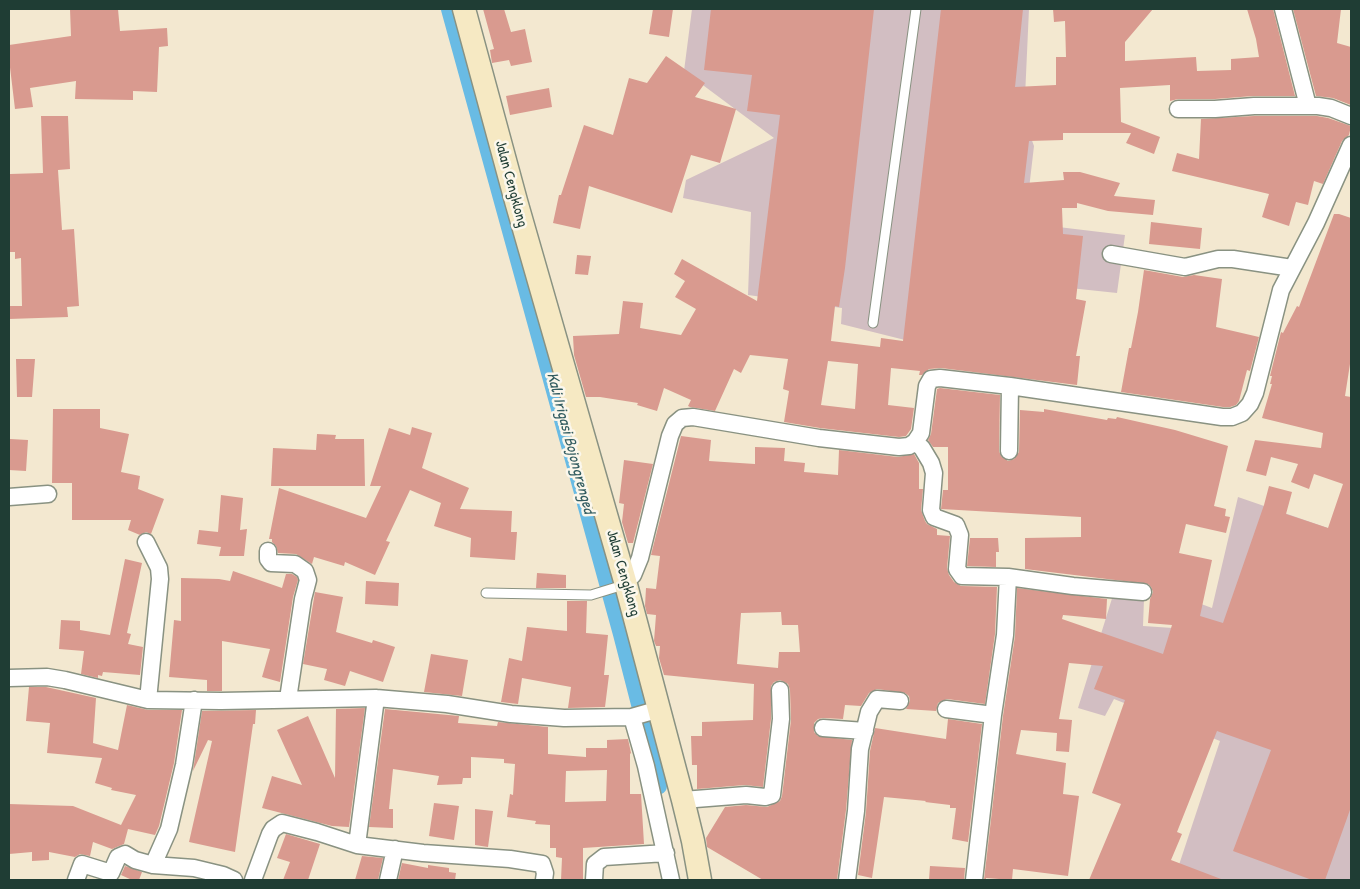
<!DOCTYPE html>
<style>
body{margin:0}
#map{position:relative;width:1360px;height:889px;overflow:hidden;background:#f3e8d0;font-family:"Patrick Hand",sans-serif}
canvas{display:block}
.frame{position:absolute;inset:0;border:10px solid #1f3d34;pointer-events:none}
</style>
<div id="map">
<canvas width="1360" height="889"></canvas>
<div class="frame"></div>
</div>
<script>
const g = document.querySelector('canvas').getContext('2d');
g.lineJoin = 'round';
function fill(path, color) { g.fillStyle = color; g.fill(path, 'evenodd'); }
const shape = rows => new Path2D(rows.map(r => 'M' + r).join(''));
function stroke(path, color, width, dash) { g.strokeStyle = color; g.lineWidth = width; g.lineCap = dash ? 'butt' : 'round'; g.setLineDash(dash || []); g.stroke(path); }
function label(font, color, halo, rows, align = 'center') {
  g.font = font + ' "Patrick Hand",sans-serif'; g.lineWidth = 5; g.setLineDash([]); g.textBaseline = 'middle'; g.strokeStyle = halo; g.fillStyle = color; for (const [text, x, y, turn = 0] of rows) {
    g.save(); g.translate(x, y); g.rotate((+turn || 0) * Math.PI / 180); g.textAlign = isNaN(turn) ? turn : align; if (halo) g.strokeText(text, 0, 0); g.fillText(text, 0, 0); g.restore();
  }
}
const industrial = shape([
 [692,9,1029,9,1024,119,1034,146,1025,223,1125,235,1117,293,985,279,909,341,841,324,842,308,748,295,751,212,683,198,686,180,774,138,684,71],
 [1238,497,1351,536,1351,880,1174,880,1220,741,1114,699,1105,716,1078,708,1114,592,1144,599,1143,626,1173,628,1177,595,1212,608]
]);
const canal = shape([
 [450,9,622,634,650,743,658,786]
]);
const building = shape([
 [70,9,118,9,120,31,167,28,168,46,159,47,157,92,133,91,133,100,75,99,76,81,30,88,33,107,15,109,9,59,9,45,71,36],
 [483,9,504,9,511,32,525,29,532,62,511,66,509,60,492,63,490,50,494,49],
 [653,9,673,9,669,37,649,34],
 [711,9,874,9,845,268,839,307,835,306,831,341,880,347,881,338,903,341,941,9,1023,9,1015,87,1056,85,1056,57,1066,57,1065,21,1054,22,1053,9,1153,9,1125,42,1125,61,1196,57,1197,71,1231,70,1231,59,1259,57,1256,39,1247,9,1273,9,1295,96,1253,96,1215,99,1178,99,1170,101,1170,85,1120,88,1121,122,1160,137,1154,154,1126,143,1131,133,1063,133,1063,140,1029,141,1024,183,1064,180,1063,172,1080,172,1120,183,1114,196,1155,200,1153,215,1108,211,1077,203,1077,208,1062,208,1063,234,1083,236,1076,299,1086,301,1076,356,1080,356,1077,385,941,368,929,369,922,375,919,375,920,371,891,368,888,405,914,408,911,429,906,436,899,437,820,428,784,422,789,391,783,389,788,359,750,355,741,373,734,369,715,411,690,407,688,406,691,400,664,388,657,411,637,405,638,403,600,397,586,397,574,355,573,336,619,334,623,301,643,303,640,328,681,335,696,309,675,297,685,281,674,274,682,259,757,301,780,115,747,111,752,75,704,70],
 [828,361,858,364,855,409,821,405],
 [1293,9,1341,9,1337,43,1351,47,1351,105,1333,98,1316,96],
 [666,56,705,83,695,97,736,109,720,163,691,155,672,213,589,186,580,229,553,223,559,195,561,195,584,125,613,135,629,78,647,83],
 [549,88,552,107,510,115,506,96],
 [41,116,68,116,70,169,58,170,62,230,74,229,79,306,67,307,68,317,9,319,9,306,22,306,21,258,15,259,15,252,9,252,10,174,43,173],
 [1254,116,1317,116,1328,118,1351,126,1349,135,1342,141,1323,184,1314,181,1308,205,1296,202,1289,226,1262,217,1269,194,1172,171,1177,153,1199,159,1201,119],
 [1334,214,1339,214,1351,218,1351,364,1350,364,1345,396,1351,397,1351,807,1325,880,1312,880,1233,851,1271,750,1217,731,1177,832,1182,834,1171,860,1221,879,1221,880,1089,880,1121,804,1092,793,1125,700,1094,689,1103,666,1069,663,1059,719,1072,720,1069,752,1056,751,1057,733,1021,730,1016,754,1066,763,1063,794,1079,796,1068,876,1013,869,1012,880,986,878,986,880,984,880,1003,716,1015,636,1017,588,1107,599,1106,619,1063,615,1062,619,1163,654,1172,625,1148,623,1150,599,1153,592,1151,587,1148,584,1025,569,1025,538,1081,537,1081,517,941,509,943,490,948,490,948,447,933,447,928,440,931,434,937,389,940,388,1000,395,999,451,1001,456,1008,461,1014,459,1019,452,1020,410,1044,412,1044,409,1107,420,1108,418,1116,419,1117,417,1175,430,1228,446,1214,506,1226,509,1225,516,1230,517,1226,533,1186,524,1179,553,1212,560,1200,616,1223,623,1264,505,1269,486,1292,492,1286,514,1328,528,1343,484,1314,474,1309,489,1291,482,1298,464,1271,457,1266,476,1246,471,1255,440,1321,448,1323,433,1262,418,1272,384,1270,384,1272,376,1270,376,1281,332,1283,333,1297,306,1299,307],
 [1151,222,1202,228,1200,249,1149,244],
 [577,255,591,256,588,275,575,274],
 [1144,270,1183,277,1194,275,1222,279,1216,327,1259,337,1250,371,1247,370,1239,401,1236,405,1230,407,1223,407,1121,392,1129,348,1131,348,1138,312],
 [16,359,35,359,32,397,17,397],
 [53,409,100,409,100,428,129,434,121,472,140,476,138,489,164,499,151,534,146,532,140,535,128,530,131,520,72,520,72,483,52,483],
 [412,427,432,433,422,468,469,488,460,509,512,511,511,532,517,532,515,560,470,557,471,538,434,526,441,503,410,490,386,541,390,542,375,575,345,562,344,566,314,557,312,564,296,554,278,553,276,546,272,542,272,539,269,539,279,488,366,518,381,486,370,486,389,428,410,435],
 [317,434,336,435,335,439,364,439,365,486,271,486,273,448,316,450],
 [681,436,711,440,709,461,755,464,755,447,785,448,784,461,805,463,804,472,838,475,839,450,898,457,914,454,919,463,919,489,923,489,921,510,925,521,927,524,937,529,937,535,950,536,947,568,949,575,954,582,961,586,997,587,995,634,985,704,947,699,938,703,936,711,906,709,910,701,909,696,905,693,877,689,869,693,861,706,845,705,843,719,823,718,818,719,814,723,814,732,818,736,852,740,846,810,837,880,763,880,707,847,706,838,725,807,746,805,767,807,780,801,782,796,791,720,790,690,788,684,780,680,774,682,771,686,771,719,763,787,745,785,697,789,697,765,692,765,691,736,702,736,702,722,753,720,754,684,664,675,659,658,660,646,656,646,654,641,656,615,647,614,645,606,646,588,656,589,660,556,651,555],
 [781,612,782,625,798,625,800,652,779,652,778,668,737,664,741,613],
 [10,439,28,440,26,471,9,470],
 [624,460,653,464,633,543,628,543,622,522,624,504,619,503],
 [221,495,243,498,240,530,247,529,244,556,219,556,221,547,197,544,199,530,218,532],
 [970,538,998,538,999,552,996,552,996,567,967,566],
 [125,559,142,563,127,633,131,634,128,644,143,647,140,675,103,672,102,676,98,675,98,678,81,674,84,651,59,649,61,620,80,621,80,630,110,635],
 [233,571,282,588,286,574,292,574,297,577,298,580,293,597,280,682,262,677,270,649,222,641,222,691,207,691,207,680,169,677,174,620,181,621,181,578,219,579,230,581],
 [537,573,566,575,566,588,536,588],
 [366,581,399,583,398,606,365,604],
 [315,592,343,597,336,632,372,643,373,640,395,647,383,682,350,671,345,686,324,680,327,669,303,664],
 [567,601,587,601,586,633,608,635,604,675,609,675,605,707,568,708,571,687,522,678,518,704,501,702,509,658,522,661,527,627,567,631],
 [431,654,468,660,462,696,424,692],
 [29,687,46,687,96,698,93,743,118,750,127,705,148,710,182,710,174,763,159,826,155,835,128,829,124,844,112,849,93,842,90,856,80,854,75,857,49,852,49,860,32,861,32,852,9,854,9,804,73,806,121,825,136,795,111,790,112,788,95,783,102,758,47,753,50,723,26,721],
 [365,708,349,827,332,826,262,808,272,776,302,785,277,730,308,716,335,778,336,709],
 [385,709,459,716,458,723,497,726,498,722,548,727,548,754,586,757,586,748,607,748,607,740,628,739,631,753,630,754,630,794,641,794,644,844,583,848,583,880,561,880,562,858,556,857,556,848,550,848,550,825,535,824,536,821,507,817,510,794,513,795,515,764,504,763,504,759,471,757,471,778,463,778,462,784,437,785,439,776,393,769,389,809,393,809,393,828,369,827],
 [607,770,606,801,565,802,566,771],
 [256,710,255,724,253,724,235,852,189,842,212,741,208,740,193,771,202,711],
 [948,719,982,724,968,842,952,839,956,808,950,808,950,805,925,802,926,801,884,797,872,878,858,875,866,812,870,751,875,728,946,739],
 [434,803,459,806,454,840,429,836],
 [475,809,493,811,488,847,475,845],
 [286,834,320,844,308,880,283,880,290,862,277,858],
 [362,856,383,858,378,880,355,880],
 [402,863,428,868,428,865,449,868,449,872,456,873,455,880,398,880],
 [125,866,142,872,139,880,132,880,121,875],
 [930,866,965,868,964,880,929,880]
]);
const service = shape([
 [873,323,916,9],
 [486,593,591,595,617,587,625,581]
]);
const minor = shape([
 [1283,9,1308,106],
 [1178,109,1215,109,1254,106,1318,106,1331,108,1351,116],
 [1111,254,1185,267,1218,259,1233,259,1292,268],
 [915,442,922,448,931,463,934,473,931,510,934,517,956,525,960,535,957,569,962,576,1008,577,1073,586,1143,592],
 [1009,451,1010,386],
 [9,497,48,494],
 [146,542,159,568,160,579,148,700],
 [268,551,268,559,271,563,295,564,305,571,308,580,303,599,288,699],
 [625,581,633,575,640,558,670,436,675,424,682,418,693,417,819,438,899,447,909,446,915,442,921,433,927,386,931,379,940,378,1010,386,1222,417,1232,417,1242,413,1250,404,1255,393,1281,290,1316,223,1351,145],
 [9,678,47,677,65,680,148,700,221,701,376,698,447,704,511,714,564,718,632,717,660,709],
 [946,709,993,715],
 [632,717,646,766,671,880],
 [823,728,865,731],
 [683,800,746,795,765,797,772,795,781,719,780,690],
 [357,845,376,698],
 [153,865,169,829,184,765,194,700],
 [76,880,82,864,111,873,118,857,125,854,135,860,153,865,194,868,223,875,234,880],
 [253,880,270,834,273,829,282,823,317,832,357,845,423,853,510,859,542,864,545,873,544,880],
 [388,880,395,849],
 [594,880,595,864,604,857,666,853],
 [847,880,856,811,860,749,869,712,877,699,900,701],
 [974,880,993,715,1005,635,1008,577]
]);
const secondary = shape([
 [464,9,516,201,625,581,683,800,693,841,700,880]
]);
const streetNames = [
 ["Jalan Cengklong",511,184,75],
 ["Jalan Cengklong",623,573,74]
];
const waterNames = [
 ["Kali Irigasi Bojongrenged",570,443,75]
];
fill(industrial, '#d2bec2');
stroke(canal, '#69bbe4', 18);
fill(building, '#d99a8f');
stroke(service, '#899282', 11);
stroke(minor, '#899282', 19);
stroke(secondary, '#899282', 25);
stroke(service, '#fff', 9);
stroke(minor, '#fff', 16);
stroke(secondary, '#f6e9c3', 22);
label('15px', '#1f3d34', '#fbf7ec', streetNames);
label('italic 16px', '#325c60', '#fbf7ec', waterNames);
</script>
